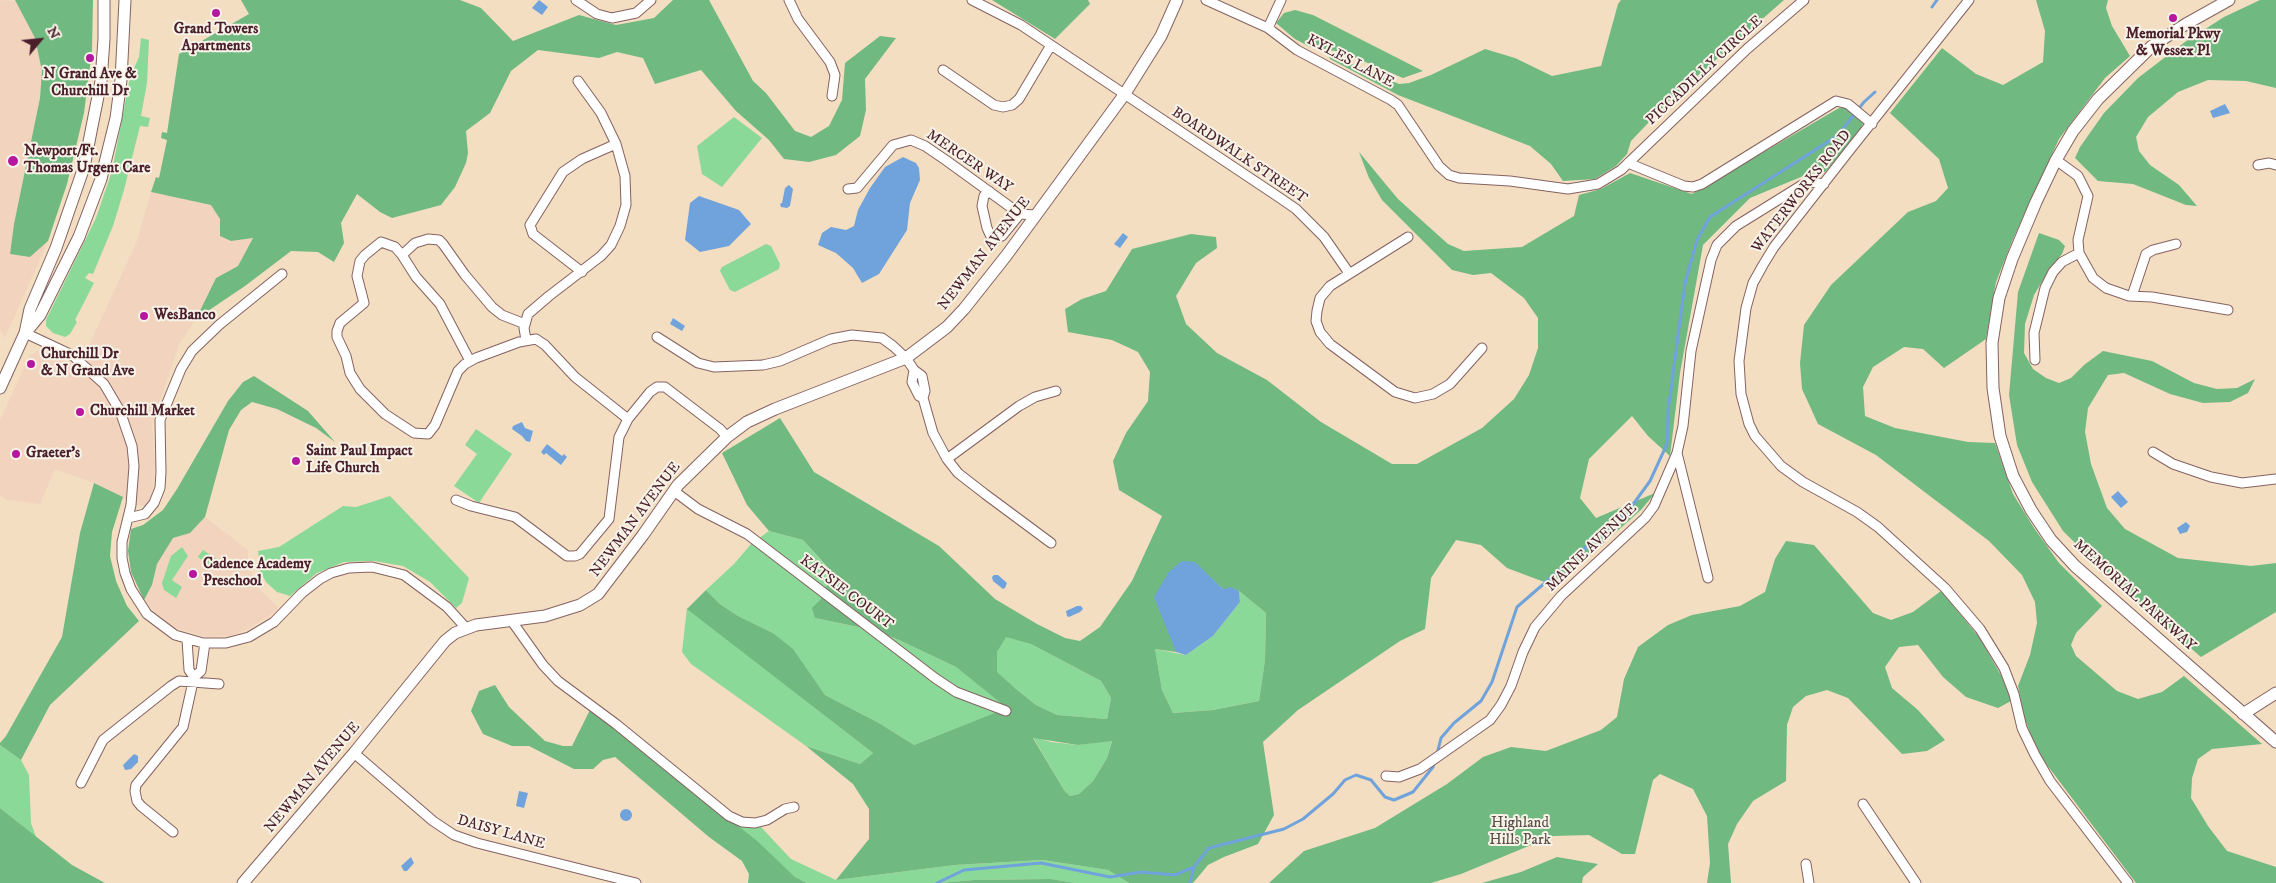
<!DOCTYPE html>
<style>
body{margin:0}
#map{position:relative;width:2276px;height:883px;overflow:hidden;background:#f3dec2;font-family:"IM FELL DW Pica",serif}
canvas{display:block}
.north{position:absolute;left:15px;top:15px;width:50px;height:50px;-webkit-text-stroke:4px #f7f3e8;paint-order:stroke;rotate:62deg;font-size:14px;font-weight:700;line-height:20px;text-align:center;color:#4a1f2b}
.north::after{content:'';display:block;margin:auto;width:18px;height:22px;background:#4a1f2b;clip-path:polygon(50% 0,100% 100%,50% 72%,0 100%)}
</style>
<div id="map">
<canvas width="2276" height="883"></canvas>
<div class="north">N</div>
</div>
<script>
const g = document.querySelector('canvas').getContext('2d');
g.lineJoin = 'round';
function fill(path, color) { g.fillStyle = color; g.fill(path, 'evenodd'); }
const shape = rows => new Path2D(rows.map(r => 'M' + r).join(''));
function stroke(path, color, width, dash) { g.strokeStyle = color; g.lineWidth = width; g.lineCap = dash ? 'butt' : 'round'; g.setLineDash(dash || []); g.stroke(path); }
function label(font, color, halo, rows, align = 'center') {
  g.font = font + ' "IM FELL DW Pica",serif'; g.lineWidth = 4; g.setLineDash([]); g.textBaseline = 'middle'; g.strokeStyle = halo; g.fillStyle = color; for (const [text, x, y, turn = 0] of rows) {
    g.save(); g.translate(x, y); g.rotate((+turn || 0) * Math.PI / 180); g.textAlign = isNaN(turn) ? turn : align; if (halo) g.strokeText(text, 0, 0); g.fillText(text, 0, 0); g.restore();
  }
}
const built = shape([
 [0,0,16,1,35,38,42,71,40,98,14,224,10,254,30,257,48,241,5,338,0,330],
 [151,192,211,205,220,219,231,241,253,238,238,266,216,278,196,319,179,345,152,425,155,464,152,495,148,506,140,506,94,483,55,469,40,504,8,500,0,496,0,420,30,355,37,351,56,355,76,367,86,352,137,241],
 [205,517,248,550,248,564,257,587,277,606,278,610,249,629,229,636,206,637,175,628,155,613,144,600,152,585,157,564,173,538,190,533]
]);
const green = shape([
 [141,38,149,40,147,83,141,116,150,118,148,127,140,126,124,190,113,226,93,274,89,273,85,278,94,283,75,320,77,322,70,334,65,337,53,333,46,326,46,320,96,218,112,171,130,77,139,57],
 [734,117,762,138,722,187,702,174,697,146],
 [766,244,771,246,780,264,779,269,735,292,730,290,720,271,722,267],
 [476,429,512,454,479,503,454,486,477,454,465,445],
 [390,496,469,578,462,603,456,608,430,582,403,566,374,561,344,562,317,573,290,596,277,592,266,582,260,571,258,551,279,547,343,506,356,507],
 [769,531,803,540,830,571,824,596,815,618,873,630,899,640,956,667,1008,708,914,745,879,723,825,695,792,649,773,633,738,616,720,604,706,590,734,564,751,544],
 [182,547,188,556,172,580,182,587,176,598,164,590,162,583,171,556],
 [203,550,220,561,215,569,198,557],
 [1239,591,1266,613,1265,660,1259,701,1213,710,1173,713,1162,690,1155,649,1186,655,1213,636,1240,602],
 [687,608,873,753,860,764,806,746,691,664,682,652],
 [1005,636,1031,644,1101,681,1111,698,1107,719,1057,715,1036,705,1016,689,997,673,997,652],
 [1033,737,1051,742,1078,745,1112,740,1107,758,1093,781,1079,794,1070,796,1064,790],
 [0,745,21,760,29,775,31,823,36,837,0,808],
 [735,824,747,828,760,826,791,859,836,880,955,865,1043,860,1108,870,1129,883,1075,883,1051,879,974,880,940,883,807,883,795,877]
]);
const forest = shape([
 [15,0,93,0,92,50,84,113,67,184,48,241,30,257,10,254,14,224,40,98,42,71,35,38],
 [241,0,460,0,481,8,513,41,579,15,616,25,654,18,673,0,709,0,753,81,766,93,795,131,811,137,829,126,842,100,845,63,880,36,896,38,865,79,866,110,860,136,836,155,809,162,784,159,769,140,736,111,701,70,655,84,643,58,617,52,599,58,538,50,511,71,490,113,466,131,468,153,466,163,455,187,441,205,392,218,380,212,357,194,341,223,344,243,334,262,318,252,291,251,245,286,196,319,216,278,238,266,253,238,231,241,220,236,220,219,211,205,151,192,156,177,159,178,167,140,161,138,162,132,167,133,179,54,249,14],
 [992,0,1088,0,1090,4,1055,39],
 [1621,0,1784,0,1669,101,1631,141,1627,154,1616,166,1595,179,1563,181,1551,164,1530,146,1398,95,1330,59,1329,56,1333,56,1399,84,1409,83,1431,75,1485,49,1515,58,1552,76,1601,66,1618,4],
 [2036,0,2108,0,2106,8,2112,26,2130,56,2105,78,2059,139,2013,239,1996,282,1986,339,1944,368,1923,349,1904,347,1873,367,1863,387,1865,416,1895,428,1968,442,1995,443,2013,494,2034,528,2059,563,2102,606,2076,633,2071,645,2076,656,2117,691,2138,699,2162,692,2184,676,2262,744,2212,749,2198,759,2192,778,2191,798,2208,826,2227,851,2276,867,2276,883,2136,883,2038,753,2024,717,2018,686,2030,655,2037,623,2035,602,2022,575,1989,541,1876,455,1818,424,1802,389,1800,363,1804,325,1831,285,1908,212,1936,201,1948,188,1939,159,1890,113,1942,48,1976,74,2003,85,2043,62,2045,31],
 [2260,0,2276,0,2276,88,2246,81,2208,80,2178,92,2148,117,2136,137,2139,151,2150,165,2179,185,2197,206,2186,205,2133,184,2098,181,2075,158,2080,147,2104,113,2138,78,2185,42,2224,17],
 [1295,10,1313,15,1423,71,1403,78,1342,52,1310,47,1295,39,1276,23,1284,13],
 [1839,108,1845,108,1863,123,1859,133,1825,172,1808,174,1750,198,1703,245,1680,373,1670,456,1648,436,1632,416,1589,459,1580,498,1596,518,1655,493,1641,510,1555,586,1507,568,1481,545,1456,540,1431,578,1425,629,1400,641,1298,710,1263,742,1274,815,1258,844,1224,857,1208,865,1193,883,1129,883,1108,870,1043,860,955,865,836,880,869,839,869,809,853,784,806,746,860,764,873,753,687,609,706,590,720,604,738,616,773,633,793,649,825,695,879,723,914,745,1007,708,956,667,899,640,873,630,815,618,812,608,824,596,830,570,803,540,769,531,747,505,722,453,780,418,814,472,939,546,995,599,1037,624,1065,638,1080,641,1100,627,1132,581,1162,516,1119,490,1113,461,1126,433,1148,401,1150,372,1138,352,1112,340,1068,332,1065,309,1082,299,1106,291,1132,249,1191,234,1216,237,1217,248,1196,263,1176,296,1186,324,1217,353,1267,380,1321,422,1392,464,1417,464,1482,428,1514,399,1529,375,1538,348,1538,318,1524,298,1491,273,1473,275,1452,270,1382,200,1369,178,1359,152,1398,199,1448,244,1464,251,1522,247,1574,216,1579,195,1601,189,1630,173,1692,194],
 [1195,563,1223,589,1239,591,1266,613,1265,660,1259,701,1213,710,1173,713,1162,690,1155,649,1176,652],
 [1006,637,1031,644,1101,681,1111,698,1107,719,1057,715,1036,705,1016,689,997,672,997,652],
 [1033,738,1078,745,1112,741,1107,758,1093,781,1079,794,1070,796,1064,790],
 [2039,233,2059,240,2065,246,2062,254,2049,270,2034,295,2025,324,2024,353,2033,369,2046,378,2059,383,2071,378,2084,365,2103,351,2152,361,2194,383,2217,389,2237,388,2255,379,2248,393,2230,402,2203,403,2170,394,2124,373,2108,375,2088,408,2085,432,2091,464,2107,508,2125,529,2178,558,2251,566,2276,563,2276,612,2201,657,2121,588,2063,531,2032,482,2017,445,2009,395,2018,292],
 [254,376,308,411,335,442,316,428,277,409,252,402,241,410,229,430,205,517,190,533,173,538,157,564,152,585,144,600,131,572,128,551,131,529,143,525,163,510,177,489,228,401,243,382],
 [94,483,123,497,112,532,110,556,116,581,127,606,139,621,50,705,21,760,0,745,0,743,6,736,62,637,80,533],
 [1786,541,1814,545,1873,613,1891,620,1913,612,1941,591,1979,637,2002,677,2011,701,1998,708,1966,697,1943,677,1918,645,1899,647,1885,667,1892,688,1918,710,1945,740,1927,751,1902,754,1848,698,1827,690,1806,696,1793,707,1787,725,1786,781,1753,801,1737,824,1728,844,1731,883,1707,883,1710,863,1707,816,1693,789,1660,774,1653,780,1635,854,1622,854,1589,835,1553,836,1461,874,1431,883,1269,883,1304,851,1375,828,1447,784,1483,757,1511,747,1546,751,1601,730,1617,717,1624,679,1638,647,1668,625,1692,615,1740,606,1765,592,1775,559],
 [495,685,509,707,545,741,563,746,572,746,590,710,756,840,795,877,807,883,748,883,749,874,742,861,709,837,615,757,603,760,593,769,574,769,529,746,512,746,483,734,471,711,479,691],
 [0,808,72,865,105,883,0,883],
 [1557,857,1598,864,1583,877,1582,883,1482,883,1521,872],
 [1051,879,1075,883,940,883,974,880]
]);
const water = shape([
 [539,0,548,7,542,15,532,8],
 [2225,104,2230,113,2213,118,2210,111],
 [903,157,916,163,919,168,920,180,910,203,907,230,879,274,862,283,853,268,836,253,818,245,822,233,831,227,846,230,854,226,858,210,870,188,885,167],
 [789,185,793,189,790,206,787,208,781,207,780,204,782,203,785,188],
 [699,196,739,210,751,224,729,246,700,252,685,240,690,203],
 [1123,233,1128,237,1120,248,1114,244],
 [673,318,685,326,682,331,670,324],
 [522,422,525,428,533,431,530,442,526,441,522,436,512,429,513,426],
 [547,444,562,456,564,454,567,457,561,465,546,453,544,455,541,452],
 [2118,491,2128,502,2121,508,2111,497],
 [2186,522,2190,526,2187,532,2180,534,2177,528],
 [1182,561,1195,562,1223,589,1231,587,1239,591,1240,602,1213,636,1186,655,1176,652,1154,597,1169,572],
 [994,575,998,575,1007,583,1005,588,1003,589,993,581,992,577],
 [1077,606,1081,606,1083,609,1080,612,1069,617,1067,616,1066,611],
 [134,754,138,756,138,762,131,769,125,770,123,765],
 [519,791,528,793,524,808,516,806],
 '620 815a6 6 0 1 1 12 0a6 6 0 1 1-12 0Z',
 [411,857,414,863,407,871,404,871,401,866]
]);
const stream = shape([
 [1932,7,1937,0],
 [1437,754,1441,738,1454,723,1481,701,1492,682,1517,607,1629,510,1650,481,1667,444,1668,411,1685,283,1697,240,1710,217,1837,136,1864,102,1875,92],
 [937,883,964,870,1041,863,1110,877,1141,872,1175,875,1194,867],
 [1190,883,1194,867,1209,848,1284,829,1303,819,1333,794,1345,780,1356,775,1371,780,1385,797,1394,800,1413,792,1433,767,1435,760]
]);
const street = shape([
 [576,0,597,14,612,18,636,13,651,0],
 [789,0,798,19,830,62,835,75,832,96],
 [972,0,1021,25,1280,198,1296,209,1324,237,1349,273],
 [1206,0,1268,28,1297,50,1391,100,1398,105,1439,166,1449,175,1459,178,1510,181,1568,189,1598,184,1621,170,1747,49,1804,0],
 [1969,0,1849,151,1774,247,1763,265,1753,283,1746,308,1739,361,1741,394,1749,424,1755,436,1781,466,1803,482,1857,512,1878,527,1945,588,1980,629,2004,668,2014,694,2022,728,2035,755,2050,781,2128,883],
 [1268,28,1281,0],
 [943,70,994,105,1003,107,1012,105,1019,99,1051,45],
 [2056,160,2078,176,2088,196,2078,240,2079,253,2093,278,2106,288,2129,296,2152,297,2228,310],
 [1628,163,1684,186,1693,187,1702,184,1836,101,1848,104,1872,124],
 [2258,165,2269,163,2276,165],
 [848,189,857,188,893,145,911,140,925,146,947,161,1020,214,1035,215],
 [989,191,984,196,982,206,987,228,992,239,1002,236,1020,214],
 [1408,237,1330,286,1320,298,1317,311,1316,321,1320,332,1330,344,1395,392,1415,398,1433,394,1450,384,1482,348],
 [402,255,395,247,381,242,365,255,360,261,357,276,364,303,340,323,337,331,337,337,346,356,350,373,360,389,385,414,414,433,428,434,435,425,458,371,465,364,476,358,519,342,536,339,545,345,575,377,628,419],
 [582,272,533,234,530,225,563,172,582,159,616,144],
 [2132,296,2146,254,2153,250,2176,244],
 [25,333,72,355,104,384,120,411,132,446,134,466,131,505,122,542,122,558,125,573,131,589,147,614,175,635,203,643,226,643,249,637,274,622,302,593,320,579,331,573,349,568,372,567,404,575,447,607,466,628],
 [657,337,698,363,714,367,763,365,780,361,831,339,852,335,882,338,893,346,906,358,914,370,922,376,925,391,923,398],
 [526,340,524,328,528,314,549,296,601,256,611,245,620,226,626,205,625,176,616,144,601,113,578,81],
 [2035,360,2034,333,2045,288,2053,272,2062,262,2079,253],
 [470,361,440,304,416,277,402,255,415,243,428,239,439,240,443,244,465,275,492,307,502,315,525,324],
 [914,370,912,382,919,396,923,398,933,433,947,459,958,473,985,494,1051,543],
 [2153,452,2173,464,2211,477,2242,483,2276,479],
 [1677,453,1708,578],
 [947,459,1019,406,1035,397,1056,391],
 [674,491,698,509,747,534,935,678,956,692,1006,711],
 [456,500,471,506,515,517,567,556,575,556,580,554,609,519,619,437,628,419,650,392,657,387,665,387,720,429,727,437],
 [128,518,145,514,154,503,160,488,161,472,160,420,181,369,192,351,219,325,282,274],
 [511,620,543,665,558,681,616,724,729,816,742,822,755,823,767,820,785,809,794,807],
 [194,677,201,671,205,643],
 [354,753,433,821,454,835,477,843,636,883],
 [1386,776,1399,777,1420,769,1490,720,1501,705,1511,686,1523,652,1535,627,1561,596,1645,518,1654,506,1677,453,1683,426,1691,351,1711,260,1717,245,1736,226,1802,185,1810,182,1824,184],
 [81,783,103,740,171,686,179,681,219,684],
 [1863,804,1916,883],
 [173,832,141,806,137,801,135,791,136,785,183,727,194,677,189,670,187,640],
 [1806,864,1809,883]
]);
const secondary = shape([
 [2229,0,2186,24,2152,46,2098,99,2073,131,2056,160,2036,202,2012,259,1999,298,1992,343,1993,388,2000,436,2013,476,2031,510,2051,540,2075,566,2276,742],
 [26,332,40,315,79,237,101,179,116,118,121,80,125,0],
 [0,388,25,333,30,309,56,248,84,167,101,81,104,39,104,0],
 [2243,714,2276,693],
 [243,883,354,753,445,641,455,633,476,625,545,616,580,605,598,594,643,535,678,485,727,437,747,422,775,409,906,358,947,327,964,309,1006,256,1124,95,1161,36,1177,0]
]);
const markers = [
 [216,13,5,"#b5179e"],
 [2173,18,5,"#b5179e"],
 [90,58,5,"#b5179e"],
 [13,161,6,"#b5179e"],
 [144,316,5,"#b5179e"],
 [31,364,5,"#b5179e"],
 [80,412,5,"#b5179e"],
 [16,454,5,"#b5179e"],
 [296,461,5,"#b5179e"],
 [193,574,5,"#b5179e"]
];
const poiNames = [
 ["Grand Towers",216,30,"center"],
 ["Apartments",216,47,"center"],
 ["Memorial Pkwy",2173,35,"center"],
 ["& Wessex Pl",2173,52,"center"],
 ["N Grand Ave &",90,75,"center"],
 ["Churchill Dr",90,92,"center"],
 ["Newport/Ft.",24,152],
 ["Thomas Urgent Care",24,169],
 ["WesBanco",154,316],
 ["Churchill Dr",41,355],
 ["& N Grand Ave",41,372],
 ["Churchill Market",90,412],
 ["Saint Paul Impact",306,452],
 ["Life Church",306,469],
 ["Graeter's",26,454],
 ["Cadence Academy",203,565],
 ["Preschool",203,582]
];
const streetNames = [
 ["KYLES LANE",1350,62,28],
 ["PICCADILLY CIRCLE",1705,71,-43],
 ["BOARDWALK STREET",1239,156,34],
 ["MERCER WAY",969,162,34],
 ["WATERWORKS ROAD",1802,192,-52],
 ["NEWMAN AVENUE",985,254,-52],
 ["NEWMAN AVENUE",636,520,-53],
 ["MAINE AVENUE",1592,548,-44],
 ["KATSIE COURT",846,593,37],
 ["MEMORIAL PARKWAY",2134,596,42],
 ["NEWMAN AVENUE",313,778,-50],
 ["DAISY LANE",501,833,16]
];
const parkNames = [
 ["Highland",1520,824],
 ["Hills Park",1520,841]
];
fill(built, '#f2d4be');
fill(green, '#8bd998');
fill(forest, '#70b980');
fill(water, '#70a3dc');
stroke(stream, '#70a3dc', 3);
stroke(street, '#856260', 11);
stroke(secondary, '#856260', 13);
stroke(street, '#fff', 9);
stroke(secondary, '#fff', 11);
for (const [x, y, r, color] of markers) { const dot = new Path2D(); dot.arc(x, y, r, 0, 2 * Math.PI); g.fillStyle = color; g.fill(dot); stroke(dot, '#f7f3e8', 2); }
label('bold 15px', '#4a1f2b', '#f7f3e8', poiNames, 'left');
label('15px', '#4a1f2b', '#f7f3e8', streetNames);
label('15px', '#5a4e46', '#f7f3e8', parkNames);
</script>
